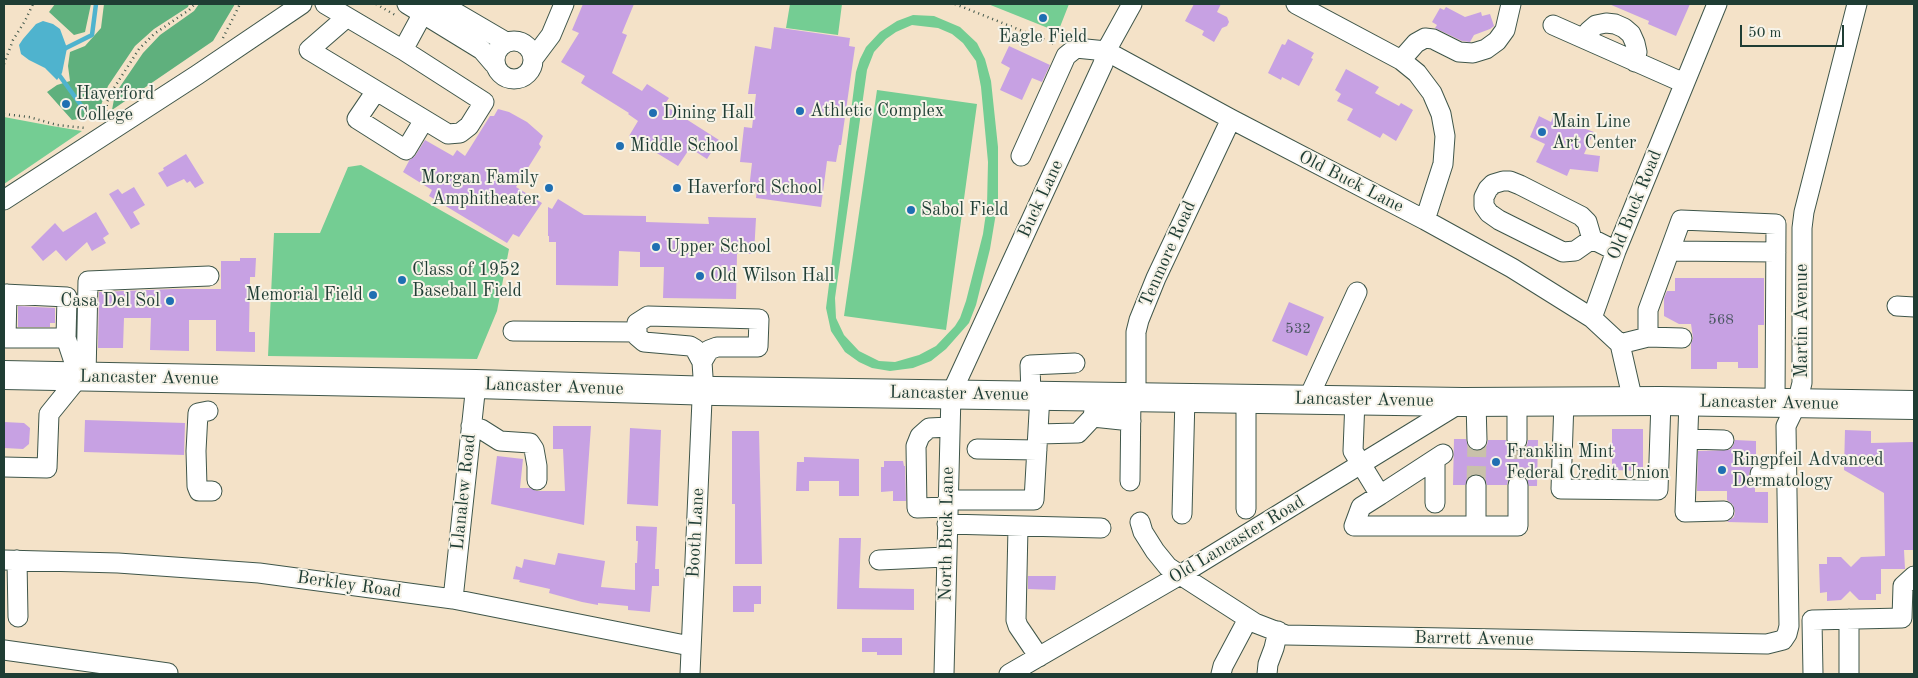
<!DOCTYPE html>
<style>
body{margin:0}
#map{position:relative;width:1918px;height:678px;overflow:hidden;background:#f4e2c8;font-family:"Old Standard TT",serif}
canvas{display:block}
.frame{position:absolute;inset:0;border:5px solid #1f3d34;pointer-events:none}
.scale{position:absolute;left:1740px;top:25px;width:104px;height:22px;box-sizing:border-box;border:2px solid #1f3d34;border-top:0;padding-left:6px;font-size:15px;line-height:18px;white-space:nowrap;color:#1f3d34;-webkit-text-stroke:4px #f7f3e8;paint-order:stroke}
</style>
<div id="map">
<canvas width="1918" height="678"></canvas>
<div class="frame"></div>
<div class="scale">50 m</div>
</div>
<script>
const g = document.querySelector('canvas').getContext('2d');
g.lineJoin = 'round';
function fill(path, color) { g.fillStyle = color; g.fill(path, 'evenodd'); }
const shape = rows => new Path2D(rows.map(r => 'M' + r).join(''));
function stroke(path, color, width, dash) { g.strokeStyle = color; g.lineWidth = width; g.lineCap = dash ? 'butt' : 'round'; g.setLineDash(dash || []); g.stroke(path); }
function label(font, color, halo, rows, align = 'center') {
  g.font = font + ' "Old Standard TT",serif'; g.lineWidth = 4; g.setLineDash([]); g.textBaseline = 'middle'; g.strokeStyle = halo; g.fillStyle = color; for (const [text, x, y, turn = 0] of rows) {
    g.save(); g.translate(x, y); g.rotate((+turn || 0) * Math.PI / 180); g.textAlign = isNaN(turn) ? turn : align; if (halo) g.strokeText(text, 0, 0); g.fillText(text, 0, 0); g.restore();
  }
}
const green = shape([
 [790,4,842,4,838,35,786,28],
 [988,4,1069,4,1058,32],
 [913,15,934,16,960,27,977,43,985,59,991,81,998,147,998,201,990,249,976,305,969,323,946,349,931,361,913,368,890,371,872,368,859,362,845,352,831,331,826,308,856,72,860,59,866,47,880,32,897,21],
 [912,25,938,28,952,34,963,43,976,61,981,87,988,162,987,206,983,234,966,301,960,318,955,326,936,346,919,355,895,362,879,361,859,351,844,335,836,318,835,298,867,70,874,52,886,39,896,32],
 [877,90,977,104,946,330,844,316],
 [4,117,52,126,82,131,4,184],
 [361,165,509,249,497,311,477,359,268,356,274,233,320,233,348,167]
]);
const forest = shape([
 [55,4,91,4,85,32,74,35,49,12],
 [104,4,189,4,188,7,154,29,135,46,108,86,97,116,72,120,47,92,57,85,70,81,68,66,70,52,85,46,101,28],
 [199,4,235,4,213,41,112,110,115,94,143,53,160,35,194,11]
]);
const water = shape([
 [43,21,53,24,60,29,67,48,62,73,57,80,45,68,29,60,21,54,19,45,23,39,36,24]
]);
const stream = shape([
 [62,50,92,35,96,4],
 [57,72,83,108]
]);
const building = shape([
 [583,4,634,4,622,33,627,35,612,73,642,91,647,84,669,98,664,105,719,140,707,159,690,148,678,166,629,136,638,121,628,114,629,113,581,83,585,76,561,62,579,33,572,30],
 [1194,4,1221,4,1217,12,1227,17,1229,22,1227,26,1222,28,1214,42,1202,35,1204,31,1185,21],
 [1609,4,1690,4,1676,36,1648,24,1649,21],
 [1446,7,1465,17,1481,12,1482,16,1490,14,1494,26,1490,29,1474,35,1470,42,1462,41,1435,28,1437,25,1432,22,1440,8,1444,10],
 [774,27,850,38,849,46,855,47,841,145,839,145,836,162,827,161,821,207,756,198,757,189,749,189,752,163,740,162,744,127,752,128,756,94,748,94,755,46,771,49],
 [1288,39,1314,53,1311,58,1313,59,1299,86,1282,77,1281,80,1268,73,1282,44,1285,45],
 [1009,46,1050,65,1042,82,1032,78,1022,100,1000,90,1010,68,1001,63],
 [1346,69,1379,87,1375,93,1399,106,1401,103,1413,110,1396,141,1383,133,1380,138,1347,120,1353,109,1337,101,1341,94,1335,90],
 [498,109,509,112,527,122,543,136,539,144,541,147,516,187,542,203,519,237,513,234,507,243,429,196,432,190,403,172,409,161,408,161,415,156,425,140,453,156,457,150,465,156,490,116,494,116],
 [1539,116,1551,122,1553,117,1594,132,1584,154,1600,156,1598,172,1570,169,1567,176,1536,162,1545,144,1530,137],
 [186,154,204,183,195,188,190,181,187,183,184,179,167,187,158,173,164,170,163,168],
 [134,187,145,205,133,212,140,224,131,229,109,194,118,189,122,194],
 [558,199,584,215,646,216,646,222,709,224,708,217,756,218,754,254,737,254,736,299,663,298,664,267,640,267,640,252,619,251,618,286,556,285,556,242,549,242,549,236,548,236,548,207,552,209],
 [96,212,109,234,103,238,106,243,92,251,87,242,66,261,56,250,43,261,31,247,55,223,63,232],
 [240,258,256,258,255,277,250,277,249,332,255,332,255,352,216,351,216,320,189,320,189,351,150,350,151,318,124,318,123,348,98,348,99,292,173,289,221,289,221,261,240,261],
 [1675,278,1764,278,1764,325,1758,325,1758,368,1738,368,1738,362,1717,362,1717,369,1691,369,1691,344,1693,338,1691,324,1679,324,1664,316,1664,298,1667,291,1675,291],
 [1289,302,1324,317,1307,356,1272,341],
 [18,306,55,308,55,323,50,323,50,327,18,327],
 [85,420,185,423,184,455,84,452],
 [4,422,24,423,30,428,29,444,23,449,4,448],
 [553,426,591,426,584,525,491,504,497,456,523,459,520,488,529,488,537,491,565,491,563,449,553,449],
 [630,428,661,430,658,506,627,504],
 [1612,429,1643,429,1643,471,1612,470],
 [1845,430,1871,431,1871,443,1914,442,1914,550,1904,550,1905,569,1881,569,1881,594,1876,594,1876,600,1859,600,1850,591,1841,600,1827,601,1827,592,1820,593,1819,564,1827,564,1827,557,1841,557,1851,567,1861,557,1885,556,1884,493,1844,470],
 [732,431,759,431,762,564,735,564,735,504,732,504],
 [1454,439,1466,439,1468,446,1477,451,1483,449,1487,445,1488,440,1506,440,1508,446,1517,451,1523,449,1527,445,1528,440,1538,440,1537,486,1529,486,1527,479,1518,474,1512,476,1508,480,1507,485,1487,485,1485,479,1476,474,1470,476,1465,485,1453,485],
 [1735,440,1756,441,1756,464,1751,468,1749,474,1751,480,1755,484,1755,492,1768,492,1768,523,1727,522,1734,517,1735,511,1733,505,1727,500,1727,491,1697,491,1698,451,1729,450,1733,446],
 [804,457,859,459,859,496,839,496,839,481,809,481,809,491,796,491,797,462,804,462],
 [884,461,903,461,904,466,905,466,906,501,893,501,893,491,881,492,881,467,884,467],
 [636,526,657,527,655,569,659,569,659,586,652,586,650,612,628,610,628,606,598,603,598,605,582,602,549,593,550,589,519,582,520,580,513,579,516,566,522,568,524,559,555,565,558,553,605,561,601,587,635,590,635,563,637,563,638,541,636,541],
 [839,538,861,538,859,588,914,589,914,610,837,609],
 [1028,576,1056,576,1055,590,1028,589],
 [733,586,761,586,761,604,754,604,754,612,733,612],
 [862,638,902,638,902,655,877,655,877,652,862,652]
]);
const minorTunnel = shape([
 [1517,440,1518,485],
 [1476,485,1477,440]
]);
const path = shape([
 [376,4,395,15],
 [955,4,1055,44],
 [223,38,240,4],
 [4,64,13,40,25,21,33,4],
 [4,114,29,117,57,125,85,128],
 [106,116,107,102,114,88,139,49,154,34,189,10,195,4]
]);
const minor = shape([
 [325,4,403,50,428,4],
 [407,4,482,50,494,64],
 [441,4,506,42],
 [1296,4,1401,60,1417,73,1432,93,1441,114,1445,136,1443,164,1425,220],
 [347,17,309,50,448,134,460,133,469,126,484,102,403,50],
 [1553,25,1684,83],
 [1583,38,1589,31,1596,25,1606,23,1615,24,1624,28,1631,34,1635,43,1637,52,1635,62],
 '495 60a19 19 0 1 1 38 0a19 19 0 1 1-38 0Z',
 [533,59,551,35,564,4],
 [1401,60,1416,43,1425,38,1433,39,1459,52,1473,53,1486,49,1497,41,1505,30,1511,4],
 [376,91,357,119,406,150,424,120],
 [1021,156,1066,56,1076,48,1106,51,1231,119,1425,220,1512,268,1592,318],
 [4,200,197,75,302,4],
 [1592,239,1587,222,1581,216,1520,185,1510,181,1503,181,1493,184,1488,189,1484,197,1484,206,1489,213,1499,220,1563,252,1575,251,1592,239,1616,251],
 [1670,251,1776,252],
 [4,294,67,297,66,338,79,377,49,414,47,468,4,467],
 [7,294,6,338,66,338],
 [1897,306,1914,307],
 [513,331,636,332],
 [1648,337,1648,310,1681,220,1776,224,1775,403],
 [1620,344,1648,337,1682,338],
 [86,377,88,281,209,276],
 [1031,395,1030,365,1075,363],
 [1136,396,1136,332,1139,320,1156,278,1231,119],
 [1246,398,1246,509],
 [1308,399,1357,292],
 [1355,400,1353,451,1380,495,1443,454],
 [1517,401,1517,440],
 [1564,401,1561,489,1658,490,1661,401],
 [1633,401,1620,344,1592,318,1616,251,1717,4],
 [1476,402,1477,440],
 [1689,402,1685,512,1724,511],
 [208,411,198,413,196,451,197,486,199,491,212,491],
 [1093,417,1131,421],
 [471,426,481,429,500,441,530,443,534,449,537,466,537,480],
 [1038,434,1078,433,1093,417,1096,396],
 [1688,439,1724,440],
 [977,449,1037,450],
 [1760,474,1785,474],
 [1130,481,1131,396],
 [1380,495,1361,507,1354,526,1518,526,1518,485],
 [948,500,1034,500,1040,395],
 [1435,503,1435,460],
 [948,507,917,508,916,446,920,436,929,428,949,427],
 [1182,514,1185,397],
 [1140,522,1143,532,1155,551,1168,567,1255,623,1286,635,1767,644,1783,640],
 [947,524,1101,528],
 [1476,526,1476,485],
 [1018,527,1016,620,1018,626,1039,657],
 [4,560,118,563,259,573,453,599,690,646],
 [17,560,18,617],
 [879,560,946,557],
 [453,599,476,384],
 [1783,640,1787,634,1789,626,1786,426,1797,403,1802,383,1802,228,1804,212,1857,4],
 [4,650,168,673],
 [690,674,703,377,702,362,695,349,690,346,644,342,637,336,637,323,648,316,759,319,758,347,717,347,709,350,702,362],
 [944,674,951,394,1103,64,1106,51,1132,4],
 [1009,674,1180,575,1462,402],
 [1221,674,1223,666,1248,619],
 [1267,674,1268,664,1274,648,1278,631],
 [1813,674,1812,620,1902,618,1903,586,1914,576],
 [1849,674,1849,619]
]);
const highway = shape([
 [4,375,476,384,715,391,1463,402,1661,401,1914,405]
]);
const markers = [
 [1043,18,5,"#1f6fb2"],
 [66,104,5,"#1f6fb2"],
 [800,111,5,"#1f6fb2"],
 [653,113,5,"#1f6fb2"],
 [1542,132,5,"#1f6fb2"],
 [620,146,5,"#1f6fb2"],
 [549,188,5,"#1f6fb2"],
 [677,188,5,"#1f6fb2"],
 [911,210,5,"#1f6fb2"],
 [656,247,5,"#1f6fb2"],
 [700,276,5,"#1f6fb2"],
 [402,280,5,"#1f6fb2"],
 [373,295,5,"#1f6fb2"],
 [170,301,5,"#1f6fb2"],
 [1496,462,5,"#1f6fb2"],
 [1722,470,5,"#1f6fb2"]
];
const numberNames = [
 ["568",1721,320],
 ["532",1298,329]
];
const poiNames = [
 ["Eagle Field",1043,37,"center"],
 ["Haverford",76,94],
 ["College",76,115],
 ["Athletic Complex",810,111],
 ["Dining Hall",663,113],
 ["Main Line",1552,122],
 ["Art Center",1552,143],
 ["Middle School",630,146],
 ["Morgan Family",539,178,"right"],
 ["Amphitheater",539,199,"right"],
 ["Haverford School",687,188],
 ["Sabol Field",921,210],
 ["Upper School",666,247],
 ["Class of 1952",412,270],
 ["Baseball Field",412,291],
 ["Old Wilson Hall",710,276],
 ["Memorial Field",363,295,"right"],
 ["Casa Del Sol",160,301,"right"],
 ["Franklin Mint",1506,452],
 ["Federal Credit Union",1506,473],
 ["Ringpfeil Advanced",1732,460],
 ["Dermatology",1732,481]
];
const streetNames = [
 ["Old Buck Lane",1351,182,27],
 ["Buck Lane",1041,199,-65],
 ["Old Buck Road",1635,205,-68],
 ["Tenmore Road",1168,254,-66],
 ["Martin Avenue",1802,321,-90],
 ["Lancaster Avenue",149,378,1],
 ["Lancaster Avenue",554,387,2],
 ["Lancaster Avenue",959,394,1],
 ["Lancaster Avenue",1364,400,1],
 ["Lancaster Avenue",1769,403,1],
 ["Llanalew Road",464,492,-84],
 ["Booth Lane",696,533,-87],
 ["North Buck Lane",947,534,-89],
 ["Old Lancaster Road",1237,540,-31],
 ["Berkley Road",349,585,8],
 ["Barrett Avenue",1474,639,1]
];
fill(green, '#74cd93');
fill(forest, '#5fb07d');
fill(water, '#4fb3ce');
stroke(stream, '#4fb3ce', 4.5);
fill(building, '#c7a1e3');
stroke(minorTunnel, '#c9c1aa', 19, [19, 9]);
stroke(minor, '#3f564a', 21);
stroke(highway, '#3f564a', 30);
stroke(path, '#3f564a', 2.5, [1, 4]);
stroke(minor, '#fff', 19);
stroke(highway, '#fff', 28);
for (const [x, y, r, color] of markers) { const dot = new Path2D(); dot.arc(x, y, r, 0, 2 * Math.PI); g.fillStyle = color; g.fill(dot); stroke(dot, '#f7f3e8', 2); }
label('15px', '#495660', null, numberNames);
label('18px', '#1f3d34', '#f7f3e8', poiNames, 'left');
label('18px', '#1f3d34', '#f7f3e8', streetNames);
</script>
